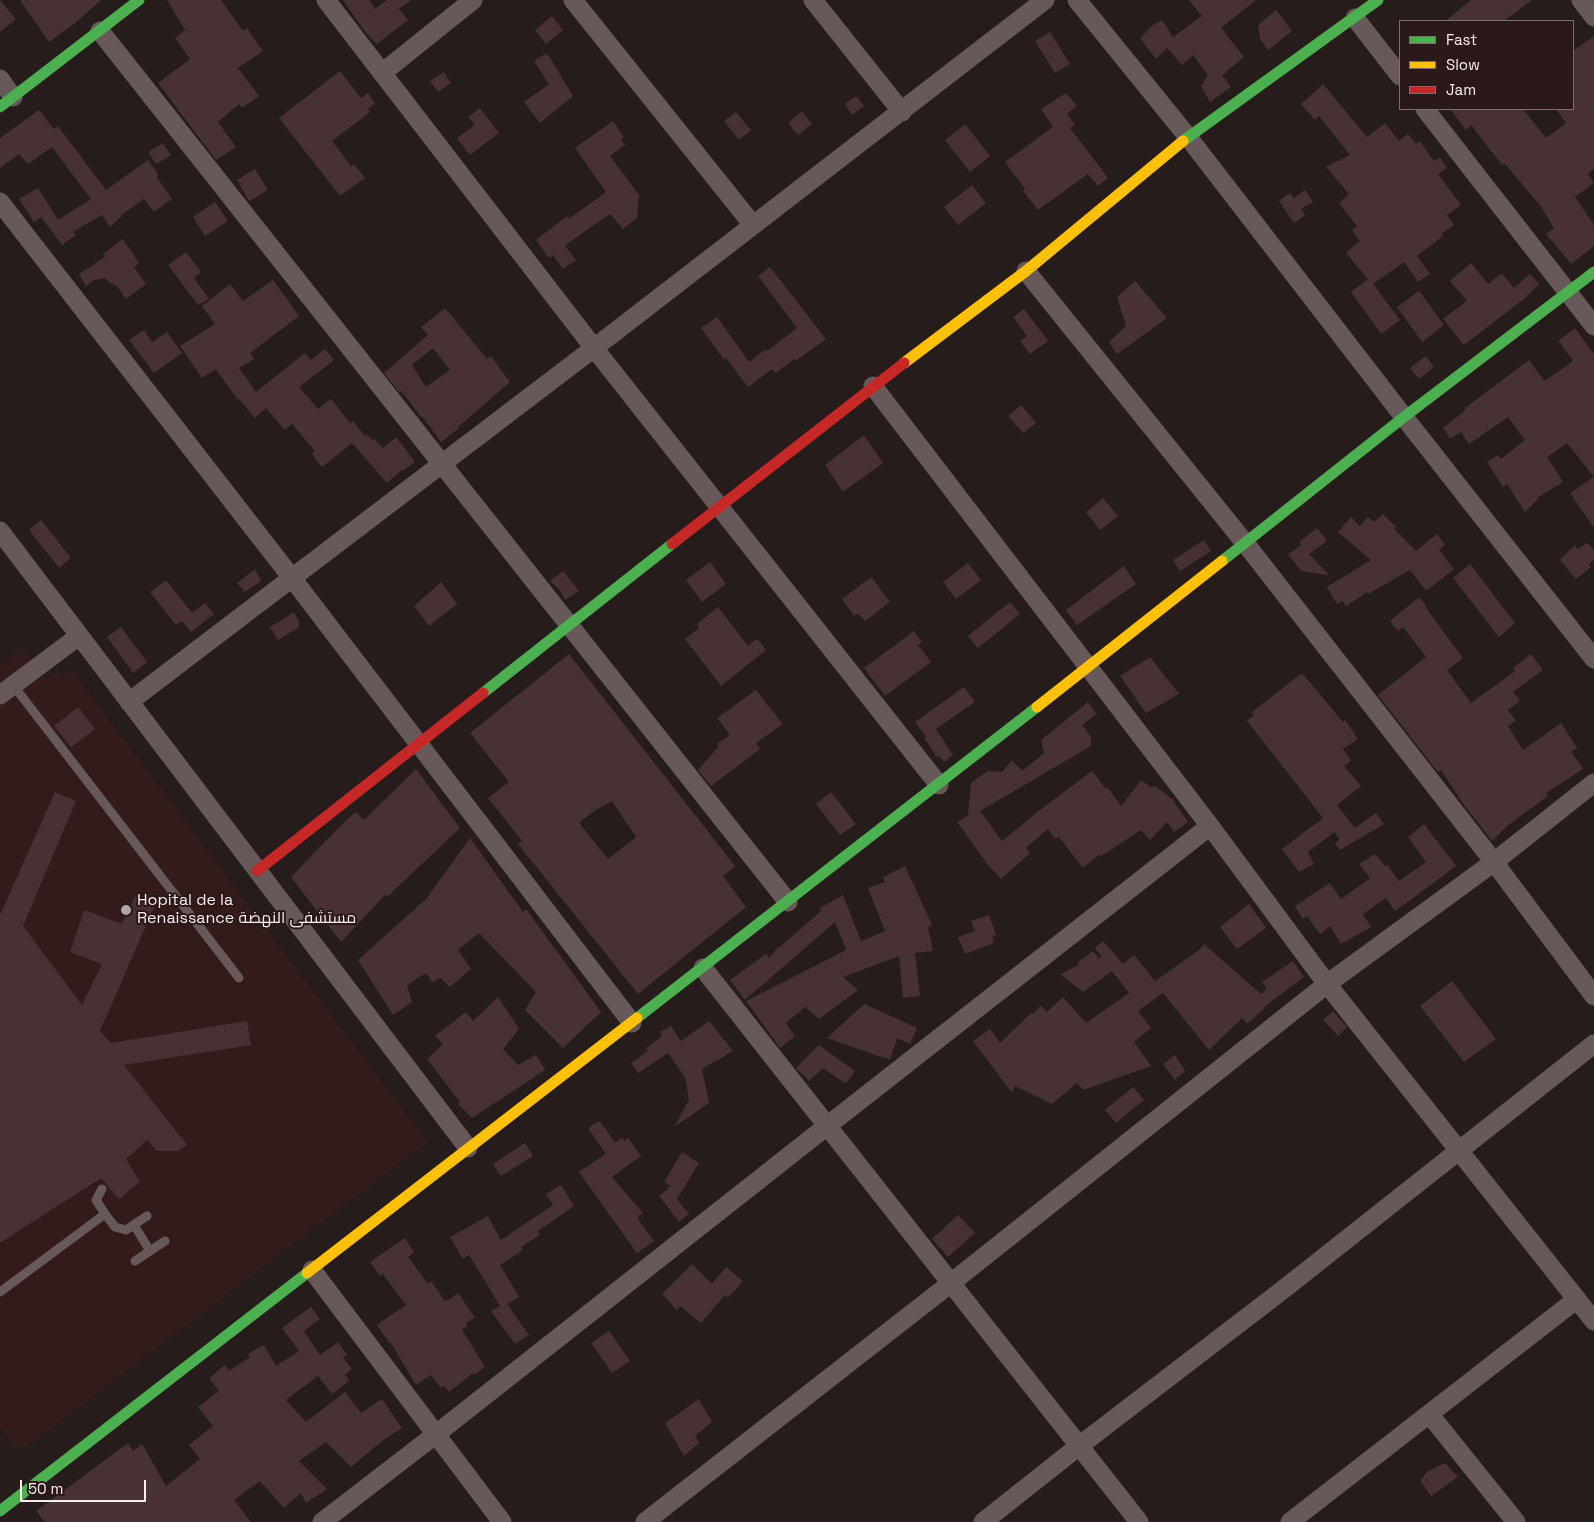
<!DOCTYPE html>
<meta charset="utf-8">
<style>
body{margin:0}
#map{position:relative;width:1594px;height:1522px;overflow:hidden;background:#271c1c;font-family:"Space Grotesk",sans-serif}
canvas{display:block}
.legend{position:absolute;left:1399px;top:20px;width:175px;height:90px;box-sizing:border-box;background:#2b1818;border:1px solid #7e6d6d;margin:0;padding:6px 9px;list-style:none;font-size:15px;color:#fbeded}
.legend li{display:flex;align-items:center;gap:10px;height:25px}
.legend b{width:25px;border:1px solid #7e6d6d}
.scale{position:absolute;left:20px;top:1480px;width:126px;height:22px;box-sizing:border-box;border:2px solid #fbeded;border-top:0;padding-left:6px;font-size:15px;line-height:18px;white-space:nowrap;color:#fbeded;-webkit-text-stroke:4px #2b1818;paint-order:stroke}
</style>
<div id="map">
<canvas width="1594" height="1522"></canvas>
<ul class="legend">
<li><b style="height:6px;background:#4caf50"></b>Fast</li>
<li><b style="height:6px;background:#ffc107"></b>Slow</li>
<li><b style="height:6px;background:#c62828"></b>Jam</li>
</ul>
<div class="scale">50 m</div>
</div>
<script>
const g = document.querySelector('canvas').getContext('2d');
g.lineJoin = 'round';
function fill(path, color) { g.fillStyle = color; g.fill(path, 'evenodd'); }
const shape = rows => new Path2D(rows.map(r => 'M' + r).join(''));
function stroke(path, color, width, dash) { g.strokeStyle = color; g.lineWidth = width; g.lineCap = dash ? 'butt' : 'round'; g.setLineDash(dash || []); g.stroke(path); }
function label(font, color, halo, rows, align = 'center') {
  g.font = font + ' "Space Grotesk",Cairo,sans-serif'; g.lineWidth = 4; g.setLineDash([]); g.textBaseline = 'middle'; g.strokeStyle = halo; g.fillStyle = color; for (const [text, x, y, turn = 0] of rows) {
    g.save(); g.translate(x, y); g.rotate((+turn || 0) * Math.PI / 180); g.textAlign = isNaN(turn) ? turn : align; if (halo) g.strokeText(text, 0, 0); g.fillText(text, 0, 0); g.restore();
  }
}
const built = shape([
 [22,648,46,679,57,671,62,677,71,670,427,1142,28,1446,15,1447,0,1427,0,665]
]);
const building = shape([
 [0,0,16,19,0,32],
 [20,0,101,0,75,23,49,42],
 [167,0,221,0,243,31,247,28,263,51,238,68,259,96,242,108,239,104,218,122,236,147,216,160,158,83,190,59,175,38,185,30],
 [343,0,369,0,375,9,387,0,411,0,399,9,408,20,377,44,366,33],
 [1189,0,1256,0,1221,28,1244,57,1222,75,1231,87,1210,102,1201,86,1208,75,1193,55,1182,65,1167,48,1156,59,1140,38,1153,25,1162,20,1173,37,1202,16],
 [1471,0,1532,0,1504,21,1445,21],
 [1276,10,1292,31,1268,50,1260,39,1258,25],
 [552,16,563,30,546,44,535,30],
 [1050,32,1070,64,1055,73,1035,41],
 [1594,36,1594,169,1588,174,1594,183,1575,197,1594,225,1594,246,1571,264,1546,234,1554,228,1540,205,1504,163,1502,165,1471,125,1466,130,1450,109,1523,109,1546,138,1566,123,1556,109,1573,109,1573,51],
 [547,53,573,96,540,123,524,102,549,84,534,61],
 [340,71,361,98,368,93,375,103,368,109,370,112,332,141,351,166,354,164,365,178,340,196,279,118],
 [444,72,451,83,438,92,430,81],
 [1323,84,1367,137,1385,123,1399,141,1408,134,1416,144,1420,141,1434,161,1440,157,1447,168,1438,174,1461,205,1447,215,1454,225,1441,234,1443,236,1417,256,1430,274,1418,282,1404,262,1373,284,1400,320,1381,334,1351,292,1368,279,1346,253,1360,241,1352,230,1357,226,1339,203,1349,194,1326,167,1350,155,1319,116,1315,120,1301,104],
 [1066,93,1077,106,1067,114,1075,124,1070,128,1108,178,1098,186,1088,174,1038,210,1023,191,1025,189,1005,162,1053,127,1041,109],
 [856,96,864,106,852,115,845,104],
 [480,108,499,133,470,155,457,138,475,125,468,117],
 [39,110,54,129,58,126,106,190,148,160,159,175,156,176,172,199,154,212,144,199,121,215,122,216,110,227,102,215,73,232,76,235,62,245,41,217,34,222,19,199,38,188,58,220,91,199,52,147,28,164,19,154,0,168,0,138],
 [802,111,812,124,798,135,788,123],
 [736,112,751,130,739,140,724,121],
 [613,121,624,137,621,140,625,145,610,156,639,195,637,218,623,229,610,214,581,234,565,246,576,260,563,269,553,255,549,258,536,240,567,216,569,219,606,192,575,148],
 [965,124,990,156,970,172,945,140],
 [163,143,171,155,156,164,148,152],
 [255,169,268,190,249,201,237,180],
 [972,185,986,203,958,225,944,207],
 [1305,190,1313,202,1301,209,1305,215,1294,223,1279,201,1290,193,1294,198],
 [215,202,228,221,205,236,193,217],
 [123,239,139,263,134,267,146,284,126,299,117,286,111,284,105,278,94,280,86,286,79,274,105,257,103,254],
 [186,252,201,272,194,278,209,299,198,305,168,265],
 [1471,263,1488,284,1502,273,1514,288,1530,274,1539,284,1524,299,1464,345,1443,319,1467,301,1450,281],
 [770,267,826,339,795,361,794,359,776,373,772,369,748,387,726,358,724,360,701,328,717,317,749,362,766,349,767,351,797,328,758,276],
 [273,280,299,316,250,353,254,359,239,368,256,392,305,353,311,360,325,349,334,360,299,387,318,409,331,399,350,423,353,421,365,436,367,434,372,440,374,439,383,448,396,437,415,462,403,471,402,470,387,483,352,443,322,467,312,454,315,451,292,424,285,430,266,408,255,418,239,399,238,400,216,369,202,378,180,346,215,324,202,306,230,284,243,301],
 [1135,281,1167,318,1117,354,1109,342,1126,326,1117,297],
 [1419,291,1444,325,1422,342,1397,307],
 [445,308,487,359,491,356,510,382,457,428,458,429,441,442,422,416,421,417,401,391,399,392,384,373,428,335,421,327],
 [433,348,450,370,426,387,412,365],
 [1024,309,1048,341,1030,354,1020,341,1027,336,1013,317],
 [1575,328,1594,354,1594,528,1570,493,1594,477,1567,443,1547,457,1563,482,1537,498,1538,499,1525,512,1507,484,1503,487,1487,462,1498,455,1501,459,1525,440,1508,417,1469,444,1461,432,1450,439,1443,428,1466,410,1465,408,1529,360,1544,381,1569,364,1573,360,1558,341],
 [144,330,152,342,167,332,182,353,154,373,129,340],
 [1426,356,1434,367,1419,379,1410,368],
 [1021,405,1036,423,1023,433,1008,416],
 [864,435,883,463,843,492,825,465],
 [1103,498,1118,516,1100,530,1086,512],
 [1383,514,1396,527,1395,530,1416,551,1437,534,1445,545,1439,550,1454,569,1426,591,1410,570,1368,594,1367,592,1346,606,1343,601,1337,604,1327,587,1371,560,1338,532,1351,517,1360,526,1368,517,1374,522],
 [41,520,71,558,59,568,29,530],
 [1317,528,1327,541,1309,554,1329,575,1301,571,1288,554,1301,545,1302,546,1299,542],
 [1204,540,1211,551,1180,571,1173,560],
 [1587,543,1594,550,1594,560,1589,564,1591,567,1576,579,1560,560,1575,545,1578,549],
 [710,562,726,584,702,602,686,580],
 [968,563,981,580,956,599,943,582],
 [1470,564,1515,623,1499,637,1453,578],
 [1124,566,1136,584,1077,625,1066,610],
 [255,569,261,581,245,592,237,583],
 [563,571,579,591,565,600,560,590,550,581],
 [871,577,890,602,865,621,858,613,854,616,842,599],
 [166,580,192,613,205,603,214,614,191,632,182,621,176,625,150,592],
 [441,582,457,604,429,626,414,606],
 [1419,597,1427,607,1426,608,1463,658,1447,670,1471,703,1515,671,1513,668,1531,654,1543,670,1513,692,1520,701,1508,710,1516,721,1508,726,1523,750,1561,723,1577,748,1571,751,1583,769,1546,793,1548,796,1507,826,1492,841,1462,802,1441,770,1438,772,1378,695,1426,657,1403,627,1398,631,1390,621],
 [1010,602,1020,614,978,648,968,636],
 [718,607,748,646,757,639,766,650,721,686,685,639,699,628,697,624],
 [294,612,299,621,299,627,278,640,270,627],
 [121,627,147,662,133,673,107,637],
 [914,631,922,642,918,645,931,662,885,696,864,668],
 [569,654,735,866,723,876,746,907,638,994,518,844,522,841,488,798,509,782,470,733],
 [612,801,636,837,608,859,579,823,591,813],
 [1150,657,1179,694,1146,713,1120,676],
 [1302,673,1343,722,1345,720,1358,739,1343,749,1351,761,1344,766,1361,786,1337,805,1355,828,1376,813,1384,824,1340,850,1335,843,1340,840,1334,832,1308,852,1314,864,1299,872,1282,849,1323,818,1247,721,1254,715,1252,712],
 [964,687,975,702,936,729,953,755,944,762,939,756,937,757,924,738,926,737,915,722],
 [756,690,783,724,756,743,760,749,711,786,698,770,719,746,717,744,730,735,717,718],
 [1088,702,1097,714,1082,725,1091,737,1091,746,980,811,1002,841,1036,813,1092,771,1106,789,1108,788,1121,806,1141,780,1152,788,1154,785,1172,799,1188,822,1174,832,1167,822,1150,840,1141,830,1101,856,1100,854,1083,868,1059,837,1055,839,1048,829,1026,848,1030,853,1001,879,988,865,957,822,968,815,971,783,988,771,1002,772,1012,760,1022,771,1044,753,1041,740],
 [78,707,95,729,71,747,54,726],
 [416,769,460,828,388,896,385,895,341,942,291,877,346,820,356,812,364,820],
 [55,792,76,801,23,926,82,1005,102,964,70,952,84,910,122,924,136,895,154,907,100,1031,111,1043,247,1021,251,1045,124,1065,187,1145,178,1151,157,1151,147,1140,126,1159,140,1182,119,1199,101,1178,0,1243,0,915],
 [831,792,856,824,840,835,816,804],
 [1424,824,1456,866,1432,884,1395,911,1386,898,1363,914,1371,927,1341,944,1330,926,1320,934,1307,916,1303,919,1295,906,1330,883,1341,899,1370,878,1359,864,1375,854,1385,866,1387,865,1399,881,1426,862,1408,837],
 [470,838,523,912,526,909,601,1012,563,1048,525,1010,536,992,479,933,458,950,471,969,450,987,440,978,432,982,426,973,407,985,412,1002,393,1015,358,960,426,899],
 [905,866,932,925,928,927,933,951,915,953,920,996,903,998,899,956,843,977,858,990,819,1019,805,1007,786,1023,795,1036,780,1048,746,1001,846,950,835,922,745,1000,730,980,766,954,769,958,779,946,780,947,821,911,820,908,843,895,861,941,885,931,868,888,885,882,883,877],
 [1249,904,1266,928,1237,949,1220,927],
 [989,915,996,935,992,937,994,943,965,954,958,937,975,931,971,921],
 [1103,941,1123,964,1134,955,1155,981,1199,950,1204,944,1261,994,1267,989,1262,982,1293,961,1304,977,1264,1007,1265,1008,1247,1024,1242,1018,1209,1050,1163,993,1138,1011,1151,1028,1134,1042,1151,1066,1083,1090,1077,1083,1052,1104,1015,1086,1012,1093,973,1041,990,1029,1000,1043,1031,1013,1033,1014,1041,1006,1047,1012,1063,997,1086,1023,1129,993,1112,971,1083,992,1060,974,1079,965,1077,963,1093,951,1099,959,1101,956,1095,948],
 [1452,981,1496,1039,1464,1062,1420,1006],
 [498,997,519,1029,503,1049,518,1065,536,1055,545,1070,472,1118,458,1104,460,1102,427,1059,443,1044,435,1036,466,1012,473,1021],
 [864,1004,917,1028,910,1044,897,1038,890,1060,827,1038],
 [1333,1011,1347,1027,1338,1036,1323,1020],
 [709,1021,733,1051,702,1069,709,1103,674,1127,689,1100,685,1077,668,1053,638,1073,631,1063,648,1051,646,1048,662,1036,660,1032,671,1026,681,1041],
 [819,1045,855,1071,846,1084,823,1068,809,1081,796,1068],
 [1175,1055,1185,1071,1175,1080,1163,1064],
 [1133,1087,1144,1100,1116,1123,1105,1110],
 [600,1121,615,1143,622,1138,624,1141,628,1138,641,1156,612,1177,643,1213,637,1218,654,1241,637,1253,579,1172,606,1154,588,1128],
 [525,1143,533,1156,501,1176,493,1164],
 [682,1152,699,1163,677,1199,689,1214,679,1222,659,1196,671,1186,664,1182],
 [561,1185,574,1206,538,1231,540,1235,521,1247,523,1250,500,1265,519,1297,507,1304,529,1335,515,1344,491,1311,500,1306,469,1255,463,1259,450,1237,488,1216,501,1240,553,1205,546,1194],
 [958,1215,975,1233,948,1257,932,1239],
 [405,1238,414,1252,408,1257,428,1284,431,1281,445,1301,448,1299,449,1300,458,1293,475,1318,466,1323,467,1326,462,1330,485,1367,474,1375,473,1373,449,1392,444,1386,441,1388,431,1375,416,1385,391,1343,389,1343,377,1325,406,1305,383,1274,380,1276,370,1262],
 [692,1264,712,1284,726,1267,743,1281,728,1298,725,1295,701,1323,680,1306,677,1310,662,1294],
 [311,1307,320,1319,304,1331,320,1355,338,1342,347,1355,343,1358,352,1369,345,1374,349,1381,332,1394,318,1376,286,1400,306,1422,345,1392,361,1413,382,1399,402,1428,382,1441,351,1467,326,1442,299,1461,327,1489,306,1503,301,1493,284,1508,260,1481,234,1500,251,1522,45,1522,36,1511,128,1443,133,1451,142,1444,166,1486,200,1459,189,1445,213,1426,198,1407,219,1391,209,1378,225,1365,229,1371,250,1357,248,1354,264,1345,276,1366,299,1351,282,1328],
 [609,1331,630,1361,612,1373,591,1343],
 [699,1399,712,1422,695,1436,699,1443,684,1456,665,1423],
 [1445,1463,1458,1477,1431,1496,1420,1480,1428,1471]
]);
const lane = shape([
 [13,685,239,978],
 [102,1189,96,1200,105,1214],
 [134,1225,150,1251,165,1241],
 [135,1261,150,1251],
 [0,1292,105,1214,115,1227,126,1230,147,1216]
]);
const street = shape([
 [326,0,594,348,939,785],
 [573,0,753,225],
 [813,0,902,112],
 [1077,0,1188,137,1404,417,1594,659],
 [1581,0,1594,17],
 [1355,18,1400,76],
 [100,31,788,902],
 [382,73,473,0],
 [0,79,13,97],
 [1425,109,1594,326],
 [0,202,292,578,632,1023],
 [1026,271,1245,543,1494,862,1594,996],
 [873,386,1210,826,1327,984,1594,1321],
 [0,531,468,1148],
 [0,695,79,636],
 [129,702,594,348,1045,0],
 [703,968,1139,1522],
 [312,1270,502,1522],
 [1430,1415,1516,1522],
 [322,1522,435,1435,827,1126,1210,826],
 [645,1522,951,1283,1327,984,1494,862,1594,783],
 [983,1522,1079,1446,1280,1292,1594,1044],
 [1290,1522,1577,1299]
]);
const fast = shape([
 [0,107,139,0],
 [1183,141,1378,0],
 [1222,561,1404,417,1594,272],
 [483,693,672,544],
 [637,1018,1037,707],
 [0,1511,307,1273]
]);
const slow = shape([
 [904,363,1026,271,1183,141],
 [1037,707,1222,561],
 [307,1273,637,1018]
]);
const jam = shape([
 [672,544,904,363],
 [257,871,483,693]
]);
const markers = [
 [126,910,6,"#b1a4a4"]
];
const poiNames = [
 ["Hopital de la",137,901],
 ["Renaissance مستشفى النهضة",137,919]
];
fill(built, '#331b1c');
fill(building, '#473134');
stroke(lane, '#675959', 9);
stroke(street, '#675959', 19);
stroke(fast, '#4caf50', 11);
stroke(slow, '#ffc107', 11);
stroke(jam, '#c62828', 11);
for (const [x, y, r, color] of markers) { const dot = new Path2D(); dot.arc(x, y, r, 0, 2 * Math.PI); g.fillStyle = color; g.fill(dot); stroke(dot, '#2b1818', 2); }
label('16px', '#fbeded', '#2b1818', poiNames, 'left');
</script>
